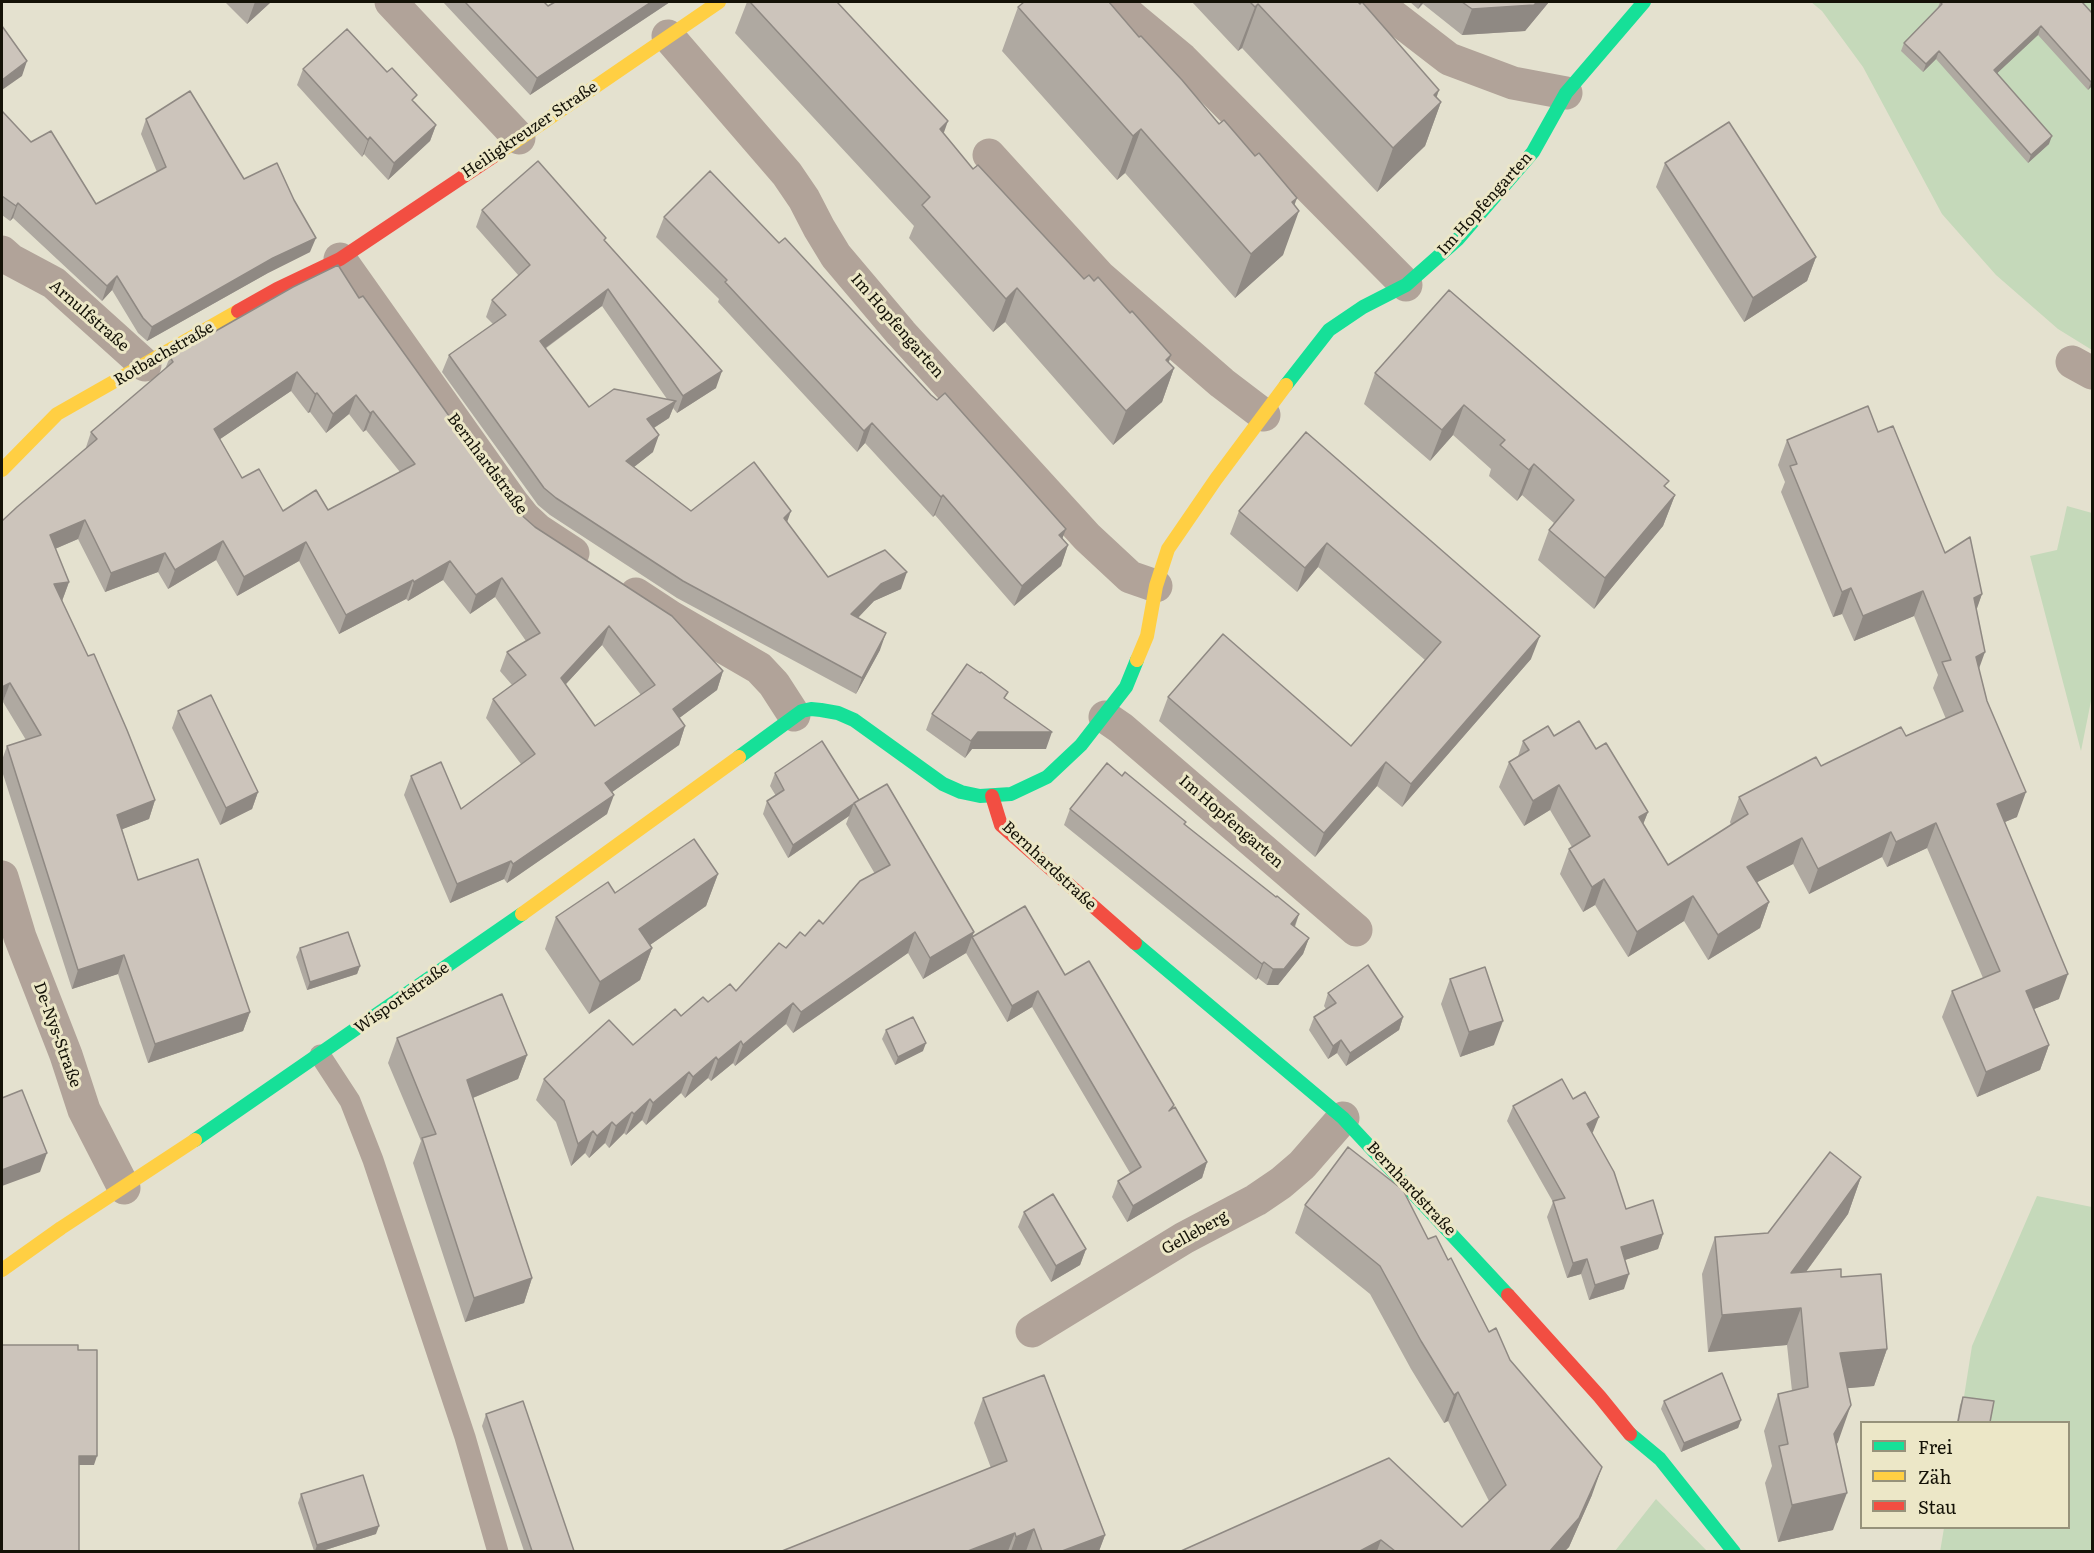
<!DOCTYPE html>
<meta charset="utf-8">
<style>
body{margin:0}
#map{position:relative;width:2094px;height:1553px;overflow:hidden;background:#e4e1cf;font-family:Literata,serif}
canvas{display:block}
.frame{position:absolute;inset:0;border:3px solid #141207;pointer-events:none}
.legend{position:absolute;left:1860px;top:1421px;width:210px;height:108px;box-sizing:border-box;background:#ece7c7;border:2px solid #96927a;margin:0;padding:8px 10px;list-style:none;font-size:18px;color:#141207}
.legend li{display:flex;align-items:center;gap:12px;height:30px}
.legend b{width:30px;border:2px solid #96927a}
</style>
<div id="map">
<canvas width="2094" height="1553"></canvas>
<div class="frame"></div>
<ul class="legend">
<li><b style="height:8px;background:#16e098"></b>Frei</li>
<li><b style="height:8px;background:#ffcf43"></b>Zäh</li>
<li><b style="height:8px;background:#f24e42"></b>Stau</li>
</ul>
</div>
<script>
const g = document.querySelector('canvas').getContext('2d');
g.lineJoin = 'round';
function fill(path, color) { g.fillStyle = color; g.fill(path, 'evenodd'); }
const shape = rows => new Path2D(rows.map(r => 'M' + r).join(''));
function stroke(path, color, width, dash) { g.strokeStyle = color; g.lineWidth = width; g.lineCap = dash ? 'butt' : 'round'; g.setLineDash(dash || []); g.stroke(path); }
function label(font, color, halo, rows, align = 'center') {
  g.font = font + ' Literata,serif'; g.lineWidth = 6; g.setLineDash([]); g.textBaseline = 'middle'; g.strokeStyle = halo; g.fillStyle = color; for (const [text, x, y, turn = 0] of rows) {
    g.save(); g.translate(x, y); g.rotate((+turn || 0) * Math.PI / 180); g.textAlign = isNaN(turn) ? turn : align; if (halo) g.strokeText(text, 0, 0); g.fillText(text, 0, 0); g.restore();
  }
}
const green = shape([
 [1811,2,2092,2,2092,350,2058,329,1996,275,1942,214,1863,67,1822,11],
 [2067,506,2092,513,2092,696,2081,751,2030,556,2057,550],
 [2037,1196,2092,1207,2092,1551,1940,1552,1944,1528,2068,1528,2068,1422,1960,1422,1972,1346],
 [1656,1499,1707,1551,1615,1551]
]);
const lane = shape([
 [320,1055,350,1101,373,1160,465,1437,498,1552]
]);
const street = shape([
 [391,2,519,138],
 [1115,2,1135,20,1182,59,1406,285],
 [1375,2,1449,59,1513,83,1566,93],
 [668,36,787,174,804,199,819,228,836,256,901,333,1087,537,1130,577,1156,586],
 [989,155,1100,277,1222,383,1264,415],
 [2,252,11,260,54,283,145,365],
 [340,259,512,502,524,517,538,530,573,553],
 [2072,362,2092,373],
 [636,594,671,617,759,668,774,684,794,715],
 [1105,717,1121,728,1356,930],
 [2,877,20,937,66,1055,84,1110,124,1188],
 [1032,1331,1184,1238,1256,1200,1281,1183,1302,1165,1343,1118]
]);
const fast = shape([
 [1286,385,1329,330,1363,307,1406,285,1458,239,1533,152,1566,93,1644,2],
 [739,757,802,711,811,709,821,710,838,713,854,720,943,784,961,792,980,796,1011,794,1047,777,1081,745,1126,687,1137,660],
 [1135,943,1343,1118,1508,1295],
 [195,1140,522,914],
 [1630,1434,1660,1459,1734,1552]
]);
const slow = shape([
 [494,156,719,2],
 [2,470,57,414,238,311],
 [1137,660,1147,636,1156,586,1168,549,1216,479,1286,385],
 [522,914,739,757],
 [2,1270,61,1228,195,1140]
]);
const jam = shape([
 [238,311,277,289,340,259,494,156],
 [992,796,1001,825,1135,943],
 [1508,1295,1600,1397,1630,1434]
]);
const wall = shape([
 [225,2,271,2,247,24],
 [443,2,544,2,548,6,670,2,530,95],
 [747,2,837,2,973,169,1084,279,1094,281,1130,313,1171,355,1169,362,1174,368,1162,402,1113,445,1005,322,993,332,909,238,914,226,735,33],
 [1192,2,1358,2,1441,102,1425,146,1377,192,1242,48,1238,51],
 [1410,2,1549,2,1525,31,1462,35,1423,4,1418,9],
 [1940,2,2092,13,2092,86,2088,90,2038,35,1997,73,2049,144,2028,163,1936,59,1923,72,1901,51,1904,43,1937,10],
 [1018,7,1139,37,1294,205,1283,255,1235,298,1125,173,1117,180,1002,51],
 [303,69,415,102,436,125,430,141,388,180,364,154,362,157,297,85],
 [2,111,31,142,96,204,157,172,141,134,146,119,244,179,310,252,268,273,147,341,138,333,112,290,102,301,13,218,10,221,2,215],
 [1665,163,1816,257,1807,281,1744,322,1656,187],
 [482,210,605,241,716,388,677,413,673,408,669,418,654,428,653,452,634,467,691,511,787,523,828,577,901,589,874,601,858,618,880,650,856,694,677,598,550,515,538,505,442,372,449,355,493,324,486,317,492,300,519,276,476,227],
 [602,306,667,399,589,407,545,349],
 [664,217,1062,539,1068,545,1061,566,1014,606,935,515,933,517,865,443,857,452,718,302,719,299,656,237],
 [1449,290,1675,495,1663,526,1594,609,1538,560,1549,530,1554,523,1522,495,1517,501,1489,476,1491,469,1453,435,1430,461,1364,404,1375,373],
 [359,298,518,512,535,527,723,671,717,690,679,718,685,726,679,745,612,792,607,814,507,883,504,879,450,903,404,795,411,776,461,809,521,764,486,718,493,699,512,685,500,671,507,652,526,641,495,597,470,614,443,580,408,601,406,599,339,634,299,561,237,596,216,560,168,589,158,572,105,592,78,539,55,549,69,582,62,601,155,800,149,819,122,829,138,880,250,1012,243,1031,148,1063,118,974,72,989,2,771,2,760,7,746,26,740,3,702,91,432,165,369,170,357],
 [291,391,308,413,310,412,326,433,349,414,363,432,366,430,400,472,328,510,283,511,242,478,220,439],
 [602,645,641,695,595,726,565,685],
 [1306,432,1531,659,1402,807,1377,786,1315,857,1159,721,1168,697,1351,746,1425,660,1318,567,1297,592,1230,534,1239,511],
 [1878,432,1945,553,1982,594,1976,609,1979,670,2017,817,2005,822,2059,999,2034,1009,2049,1045,2040,1070,1977,1097,1942,1017,1952,991,1983,978,1927,848,1887,867,1882,857,1809,894,1793,864,1757,882,1769,902,1760,928,1708,960,1684,921,1628,957,1595,905,1583,912,1560,874,1569,849,1572,847,1550,810,1524,826,1499,787,1509,762,1518,756,1523,741,1554,736,1596,749,1648,812,1643,824,1668,865,1731,825,1730,822,1739,797,1821,766,1906,736,1946,719,1933,688,1938,675,1914,616,1854,641,1842,614,1833,617,1781,492,1785,482,1778,465,1787,440],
 [1006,699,1046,749,972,749,965,758,926,730,932,714],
 [178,711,258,792,252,809,220,825,172,728],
 [775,773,859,800,974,932,966,953,923,979,908,953,793,1033,786,1024,735,1066,733,1063,711,1081,708,1078,685,1098,681,1093,646,1125,642,1120,626,1135,624,1133,609,1148,605,1143,589,1158,585,1153,571,1166,556,1122,536,1100,544,1079,633,1045,681,1016,708,1002,736,991,786,948,823,924,875,874,846,824,849,816,788,858,763,814,767,801,776,796,770,786],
 [1070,809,1185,825,1276,897,1299,914,1295,927,1309,938,1303,954,1278,985,1267,985,1258,978,1256,980,1064,825],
 [718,874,706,906,650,945,652,948,640,980,589,1014,545,949,556,917,615,893],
 [972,937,1065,975,1172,1109,1207,1162,1202,1178,1127,1222,1112,1197,1118,1181,1130,1173,1032,1007,1007,1022,966,953],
 [300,948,360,966,357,974,307,990,296,957],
 [1450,979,1494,1045,1460,1057,1441,1004],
 [1328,993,1403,1017,1399,1030,1346,1066,1337,1053,1328,1059,1309,1030,1314,1017,1326,1009,1324,1006],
 [886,1030,923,1051,895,1065,882,1039],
 [397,1038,527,1055,518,1079,473,1098,532,1278,524,1303,465,1322,413,1163,421,1141,388,1063],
 [1573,1099,1593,1132,1592,1133,1626,1209,1663,1234,1658,1249,1625,1260,1624,1289,1589,1300,1581,1274,1567,1278,1547,1217,1553,1202,1507,1121,1513,1106],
 [1861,1177,1848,1214,1806,1272,1841,1277,1887,1349,1874,1386,1848,1388,1838,1442,1836,1445,1833,1530,1778,1542,1765,1483,1772,1466,1764,1431,1778,1394,1792,1391,1787,1345,1708,1352,1702,1274,1715,1237,1768,1233],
 [1305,1205,1428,1239,1448,1260,1489,1332,1592,1495,1569,1547,1565,1551,1181,1551,1462,1527,1489,1501,1448,1421,1444,1423,1411,1369,1370,1294,1295,1233],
 [1024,1212,1086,1249,1080,1265,1051,1282,1018,1227],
 [1963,1397,1990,1422,1957,1422,1960,1405],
 [983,1398,1105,1535,1099,1551,782,1551,991,1468,974,1423],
 [1664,1401,1741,1420,1738,1428,1681,1452,1661,1409],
 [486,1414,574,1551,524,1551,482,1426],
 [301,1494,376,1534,322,1551,314,1551,298,1503]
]);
const shadedWall = shape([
 [255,2,271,2,247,24],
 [651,2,670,2,530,95,537,78],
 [1421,2,1424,2,1418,9],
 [1537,2,1549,2,1525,31,1462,35,1472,9],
 [1258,4,1242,48,1238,51,1255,7],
 [2041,26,2038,35,1991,79,1994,70],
 [1939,51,1936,59,1923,72,1926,64],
 [27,61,22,76,2,90,2,80],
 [2092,80,2092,86,2088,90,2091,82],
 [1439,90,1432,111,1441,102,1425,146,1377,192,1393,148,1434,95],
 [948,121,936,155,940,129],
 [436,125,430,141,388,180,394,163],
 [1141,129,1125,173,1117,180,1133,136],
 [2052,136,2049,144,2028,163,2031,155],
 [370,137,364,154,362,157,368,140],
 [1297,198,1289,220,1299,211,1283,255,1235,298,1251,254,1292,202],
 [18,203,13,218,10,221,16,206],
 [316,238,310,252,268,273,147,341,152,327,273,258],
 [1816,257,1807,281,1744,322,1753,298],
 [117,276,112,290,102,301,107,286],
 [1017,288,1005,322,993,332,1006,299],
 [608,289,602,306,533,357,540,341],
 [1171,355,1163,378,1174,368,1162,402,1113,445,1126,411,1166,360],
 [722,371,716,388,677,413,683,396],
 [297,372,291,391,207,448,214,429],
 [317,393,310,412,308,413,315,394],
 [356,395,349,414,326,433,333,414],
 [676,401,669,418,641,436,647,419],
 [1464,405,1453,435,1430,461,1442,430],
 [373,411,366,430,363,432,370,413],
 [872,423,865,443,857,452,864,431],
 [659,435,653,452,620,478,626,461],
 [1534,464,1522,495,1517,501,1529,470],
 [943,495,935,515,933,517,941,497],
 [1675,495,1663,526,1594,609,1605,578],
 [791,511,785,528,784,518],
 [85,520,78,539,43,554,50,535],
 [1066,529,1058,550,1059,535],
 [223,541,216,560,168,589,175,570],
 [306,542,299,561,237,596,244,577],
 [1327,543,1318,567,1297,592,1305,568],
 [1068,545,1061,566,1014,606,1022,586],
 [165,553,158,572,105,592,111,573],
 [450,561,443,580,408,601,414,582],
 [907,572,901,589,874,601,845,631,851,614,881,584],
 [502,578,495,597,470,614,476,595],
 [413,580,406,599,339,634,346,615],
 [69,582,62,601,54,584],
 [1851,588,1842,614,1833,617,1842,592],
 [1923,591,1914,616,1854,641,1863,616],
 [1982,594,1973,620,1974,598],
 [609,626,602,645,554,697,561,678],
 [886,633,880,650,856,694,862,678],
 [1540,636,1531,659,1402,807,1411,784],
 [1985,652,1976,677,1976,657],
 [723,671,717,690,666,728,673,709],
 [10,683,3,702,2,702,2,687],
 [685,726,679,745,598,802,605,783],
 [978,732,1052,732,1046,749,972,749,965,758,971,741],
 [1386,762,1377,786,1315,857,1324,833],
 [1559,785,1550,810,1524,826,1533,801],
 [258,792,252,809,220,825,226,808],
 [2026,792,2017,817,1988,829,1997,804],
 [614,795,607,814,507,883,513,864],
 [155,800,149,819,110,834,117,815],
 [854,803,849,816,788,858,793,845],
 [1648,812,1638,837,1639,817],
 [1936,823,1927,848,1887,867,1896,842],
 [1891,832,1882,857,1809,894,1818,869],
 [1802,838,1793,864,1738,892,1747,867],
 [511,861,504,879,450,903,457,884],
 [718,874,706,906,627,961,639,929],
 [1604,879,1595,905,1583,912,1592,887],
 [1693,896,1684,921,1628,957,1637,932],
 [1769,902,1760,928,1708,960,1718,935],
 [1299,914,1293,930,1291,924],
 [915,932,908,953,793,1033,801,1012],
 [974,932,966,953,923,979,930,958],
 [1309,938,1303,954,1278,985,1267,985,1273,969],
 [652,948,640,980,589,1014,600,982],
 [124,955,118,974,72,989,78,970],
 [1264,962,1258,978,1256,980,1262,964],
 [360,966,357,974,307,990,310,982],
 [2068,974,2059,999,2017,1016,2026,991],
 [1038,991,1032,1007,1007,1022,1012,1006],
 [793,1003,786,1024,735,1066,743,1045],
 [250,1012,243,1031,148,1063,155,1044],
 [1403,1017,1399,1030,1346,1066,1350,1053],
 [1503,1021,1494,1045,1460,1057,1469,1032],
 [1341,1040,1337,1053,1328,1059,1333,1046],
 [741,1041,733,1063,711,1081,718,1060],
 [926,1043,923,1051,895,1065,898,1057],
 [2049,1045,2040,1070,1977,1097,1986,1072],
 [527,1055,518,1079,458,1104,467,1080],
 [716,1057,708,1078,685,1098,693,1077],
 [689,1072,681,1093,646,1125,653,1103],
 [650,1099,642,1120,626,1135,634,1114],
 [632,1112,624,1133,609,1148,616,1126],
 [1599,1117,1593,1132,1582,1139,1587,1124],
 [612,1122,605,1143,589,1158,597,1136],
 [593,1131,585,1153,571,1166,578,1144],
 [47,1153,40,1172,2,1186,2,1170],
 [1207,1162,1202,1178,1127,1222,1133,1206],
 [1861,1177,1848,1214,1778,1310,1801,1308,1787,1345,1708,1352,1722,1315,1791,1273],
 [1663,1234,1658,1249,1616,1263,1621,1247],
 [1086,1249,1080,1265,1051,1282,1056,1266],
 [1587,1259,1581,1274,1567,1278,1573,1263],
 [1629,1274,1624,1289,1589,1300,1595,1285],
 [532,1278,524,1303,465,1322,474,1298],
 [1887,1349,1874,1386,1826,1390,1840,1353],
 [1458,1392,1448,1421,1444,1423,1454,1395],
 [1851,1405,1838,1442,1820,1471,1834,1434],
 [1741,1420,1738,1428,1681,1452,1684,1443],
 [79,1456,97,1456,94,1465,76,1465],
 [1602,1467,1592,1495,1569,1547,1565,1551,1550,1551],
 [1847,1493,1833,1530,1778,1542,1792,1505],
 [379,1526,376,1534,322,1551,315,1551,317,1545],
 [1034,1529,1026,1551,1011,1551,1016,1537],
 [1015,1533,1008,1551,968,1551],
 [1105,1535,1099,1551,1062,1551],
 [1381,1540,1377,1551,1360,1551]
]);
const building = shape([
 [465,2,544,2,548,6,555,2,651,2,537,78,465,2],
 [750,2,837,2,948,121,940,129,973,169,978,165,1084,279,1089,275,1094,281,1098,277,1130,313,1132,311,1171,355,1166,360,1174,368,1126,411,1017,288,1006,299,922,205,930,197,750,2],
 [1024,2,1109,2,1139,37,1141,36,1182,80,1219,124,1224,120,1255,156,1259,153,1297,198,1292,202,1299,211,1251,254,1141,129,1133,136,1018,7,1024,2],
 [1250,2,1358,2,1360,4,1362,2,1439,90,1434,95,1441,102,1393,148,1258,4,1255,7,1250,2],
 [1462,2,1537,2,1534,5,1472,9,1462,2],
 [1940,2,2082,2,2092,13,2092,80,2091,82,2041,26,1994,70,2052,136,2031,155,1939,51,1926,64,1904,43,1942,4,1940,2],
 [2,26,27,61,2,80,2,26],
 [347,29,387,72,392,68,417,95,412,100,436,125,394,163,370,137,368,140,303,69,347,29],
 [190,91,244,179,277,163,294,200,316,238,273,258,152,327,143,318,117,276,107,286,18,203,16,206,2,196,2,111,31,142,51,131,96,204,166,167,146,119,190,91],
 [1729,122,1816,257,1753,298,1665,163,1729,122],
 [538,161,606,238,604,240,722,371,683,396,608,289,540,341,589,407,614,389,676,401,647,419,659,435,626,461,691,511,754,462,791,511,784,518,828,577,885,550,907,572,881,584,851,614,886,633,862,678,683,581,556,498,544,488,449,355,506,315,492,300,530,265,482,210,538,161],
 [710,171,779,243,785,238,931,395,937,400,945,393,1066,529,1059,535,1068,545,1022,586,943,495,941,497,872,423,864,431,725,282,727,280,664,217,710,171],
 [338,265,359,298,363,296,518,512,535,527,672,616,723,671,673,709,685,726,605,783,614,795,513,864,511,861,457,884,411,776,441,762,461,809,535,754,493,699,526,675,507,652,540,633,502,578,476,595,450,561,414,582,413,580,346,615,306,542,244,577,223,541,175,570,165,553,111,573,85,520,50,535,69,582,54,584,88,656,94,654,127,730,155,800,117,815,138,880,198,859,250,1012,155,1044,124,955,78,970,7,746,41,735,10,683,2,687,2,521,17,507,97,439,91,432,173,362,170,357,293,287,338,265],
 [297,372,315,394,317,393,333,414,356,395,370,413,373,411,415,464,328,510,316,490,283,511,259,469,242,478,214,429,297,372],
 [609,626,655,685,595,726,561,678,609,626],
 [1449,290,1669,481,1664,486,1675,495,1605,578,1549,530,1574,500,1534,464,1529,470,1500,445,1505,440,1464,405,1442,430,1375,373,1449,290],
 [1868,406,1878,432,1893,426,1945,553,1970,537,1982,594,1974,598,1985,652,1976,657,1987,701,2026,792,1997,804,2068,974,2026,991,2049,1045,1986,1072,1952,991,2000,971,1936,823,1896,842,1891,832,1818,869,1802,838,1747,867,1769,902,1718,935,1693,896,1637,932,1604,879,1592,887,1569,849,1590,836,1559,785,1533,801,1509,762,1529,750,1523,741,1548,726,1554,736,1579,721,1596,749,1606,743,1648,812,1639,817,1668,865,1748,814,1739,797,1816,757,1821,766,1901,727,1906,736,1963,711,1942,662,1951,660,1923,591,1863,616,1851,588,1842,592,1790,466,1797,464,1787,440,1868,406],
 [1306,432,1540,636,1411,784,1386,762,1324,833,1168,697,1223,634,1351,746,1441,642,1327,543,1305,568,1239,511,1306,432],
 [967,664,980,673,981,672,1008,692,1004,698,1052,732,978,732,971,741,932,714,967,664],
 [211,695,258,792,226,808,178,711,211,695],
 [822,741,859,800,793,845,767,801,784,790,775,773,822,741],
 [1107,763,1122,776,1125,772,1186,822,1184,824,1276,897,1277,896,1299,914,1291,924,1309,938,1284,969,1273,969,1264,962,1262,964,1070,809,1107,763],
 [887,784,974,932,930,958,915,932,801,1012,793,1003,743,1045,741,1041,718,1060,716,1057,693,1077,689,1072,653,1103,650,1099,634,1114,632,1112,616,1126,612,1122,597,1136,593,1131,578,1144,564,1101,544,1079,609,1020,633,1045,675,1009,681,1016,703,997,708,1002,730,984,736,991,779,943,786,948,800,932,805,936,819,920,823,924,860,881,890,865,854,803,887,784],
 [694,839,718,874,639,929,652,948,600,982,556,917,608,882,615,893,694,839],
 [1025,906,1065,975,1089,961,1174,1105,1169,1111,1175,1107,1207,1162,1133,1206,1118,1181,1141,1167,1038,991,1012,1006,972,937,1025,906],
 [348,932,360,966,310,982,300,948,348,932],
 [1368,965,1403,1017,1350,1053,1341,1040,1333,1046,1314,1017,1336,1003,1328,993,1368,965],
 [1485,967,1503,1021,1469,1032,1450,979,1485,967],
 [502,994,527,1055,467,1080,532,1278,474,1298,422,1138,436,1134,397,1038,502,994],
 [913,1017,926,1043,898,1057,886,1030,913,1017],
 [1562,1079,1573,1099,1585,1092,1599,1117,1587,1124,1614,1172,1626,1209,1653,1200,1663,1234,1621,1247,1629,1274,1595,1285,1587,1259,1573,1263,1553,1201,1565,1198,1513,1106,1562,1079],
 [22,1090,47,1153,2,1170,2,1098,22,1090],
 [1348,1147,1403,1190,1428,1239,1436,1236,1448,1260,1451,1258,1489,1332,1496,1328,1510,1360,1602,1467,1579,1518,1550,1551,1395,1551,1381,1540,1360,1551,1181,1551,1389,1458,1462,1527,1506,1485,1458,1392,1454,1395,1421,1341,1380,1266,1305,1205,1348,1147],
 [1830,1152,1861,1177,1791,1273,1841,1269,1841,1277,1881,1274,1887,1349,1840,1353,1851,1405,1834,1434,1847,1493,1792,1505,1779,1446,1788,1444,1778,1394,1808,1387,1801,1308,1722,1315,1715,1237,1768,1233,1830,1152],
 [1053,1194,1086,1249,1056,1266,1024,1212,1053,1194],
 [2,1345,78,1345,78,1350,97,1350,97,1456,79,1456,79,1551,2,1551,2,1345],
 [1722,1373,1741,1420,1684,1443,1664,1401,1722,1373],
 [1044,1375,1105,1535,1062,1551,1042,1551,1034,1529,1016,1537,1015,1533,968,1551,782,1551,1007,1461,983,1398,1044,1375],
 [1963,1397,1994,1401,1990,1422,1958,1422,1963,1397],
 [523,1401,574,1551,532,1551,486,1414,523,1401],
 [363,1475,379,1526,317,1545,301,1494,363,1475]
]);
const streetNames = [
 ["Heiligkreuzer Straße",530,130,-34],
 ["Im Hopfengarten",1485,204,-48],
 ["Arnulfstraße",89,316,41],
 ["Im Hopfengarten",897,326,49],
 ["Rotbachstraße",164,354,-30],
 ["Bernhardstraße",487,464,53],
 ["Im Hopfengarten",1231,822,41],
 ["Bernhardstraße",1049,866,43],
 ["Wisportstraße",402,998,-35],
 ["De-Nys-Straße",57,1035,70],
 ["Bernhardstraße",1411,1189,47],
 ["Gelleberg",1195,1233,-29]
];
fill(green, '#c5d9ba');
stroke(lane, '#b1a399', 21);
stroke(street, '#b1a399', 33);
stroke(fast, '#16e098', 14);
stroke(slow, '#ffcf43', 14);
stroke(jam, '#f24e42', 14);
fill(wall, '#afa9a1');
fill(shadedWall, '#8f8983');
fill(building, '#ccc4bb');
stroke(building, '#8f8983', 1.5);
label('16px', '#141207', '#ece7c7', streetNames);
</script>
